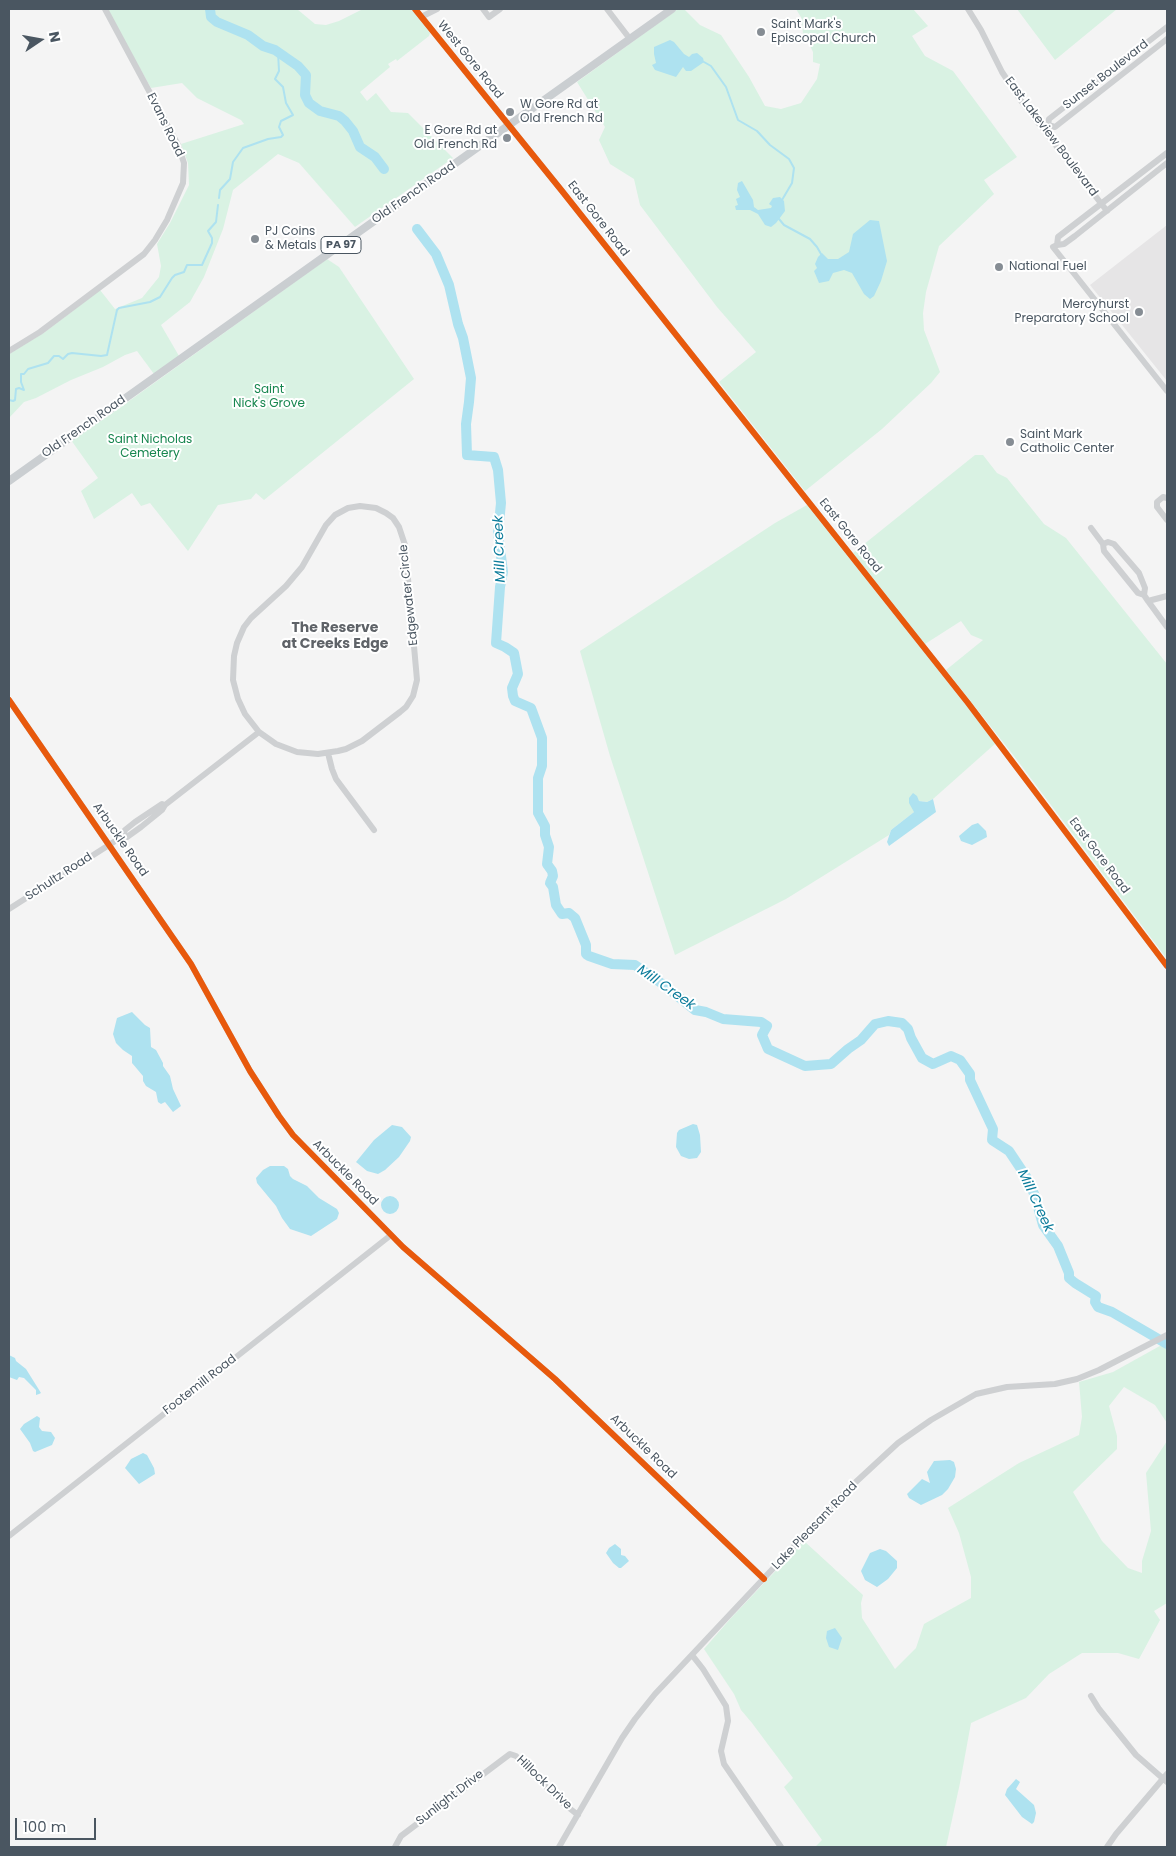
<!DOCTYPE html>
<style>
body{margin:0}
#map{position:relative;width:1176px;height:1856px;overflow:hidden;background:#f4f4f4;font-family:Poppins,sans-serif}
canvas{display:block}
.frame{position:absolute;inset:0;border:10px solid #4a5661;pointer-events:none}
.north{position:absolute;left:15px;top:15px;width:50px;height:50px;-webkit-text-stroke:4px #fff;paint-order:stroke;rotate:78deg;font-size:14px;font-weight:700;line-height:20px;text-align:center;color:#4a5661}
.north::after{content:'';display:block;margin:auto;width:18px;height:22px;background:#4a5661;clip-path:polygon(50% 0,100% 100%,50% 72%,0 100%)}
.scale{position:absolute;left:15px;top:1818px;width:81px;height:22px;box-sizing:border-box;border:2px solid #4a5661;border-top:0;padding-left:6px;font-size:15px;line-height:18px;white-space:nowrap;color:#4a5661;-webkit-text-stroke:4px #fff;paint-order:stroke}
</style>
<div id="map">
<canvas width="1176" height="1856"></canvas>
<div class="frame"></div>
<div class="north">N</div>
<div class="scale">100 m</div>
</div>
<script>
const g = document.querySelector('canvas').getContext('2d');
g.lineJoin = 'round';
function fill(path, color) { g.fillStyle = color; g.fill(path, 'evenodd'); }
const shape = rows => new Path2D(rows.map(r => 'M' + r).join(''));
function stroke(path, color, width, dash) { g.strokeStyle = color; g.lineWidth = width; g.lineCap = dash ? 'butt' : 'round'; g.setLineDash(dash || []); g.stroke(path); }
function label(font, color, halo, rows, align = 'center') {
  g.font = font + ' Poppins,sans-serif'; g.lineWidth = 4; g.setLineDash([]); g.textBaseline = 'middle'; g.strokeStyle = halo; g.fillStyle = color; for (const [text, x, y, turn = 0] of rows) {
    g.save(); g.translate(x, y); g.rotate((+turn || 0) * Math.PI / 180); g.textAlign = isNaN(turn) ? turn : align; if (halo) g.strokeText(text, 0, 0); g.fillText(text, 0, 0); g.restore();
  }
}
const education = shape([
 [1167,225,1167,381,1090,285]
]);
const green = shape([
 [108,9,297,9,315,24,326,25,339,21,363,9,411,9,430,33,429,36,397,61,396,59,388,64,390,67,360,92,367,101,376,93,391,112,408,113,453,158,355,227,299,163,278,154,233,190,223,229,204,277,190,302,161,325,179,356,154,374,137,351,125,355,103,367,71,380,36,398,24,402,9,418,9,354,45,332,100,290,115,309,142,298,159,277,161,266,157,244,170,223,189,185,188,163,181,144,244,124,241,120,197,98,182,83,151,88,122,37],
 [678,9,684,9,700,25,721,35,749,77,765,106,781,109,801,103,817,79,820,64,813,62,813,52,807,39,803,35,802,19,796,9,913,9,928,26,912,36,925,56,953,71,1017,157,984,180,994,194,939,246,926,292,923,313,924,330,940,372,931,383,882,429,805,491,719,382,756,352,717,307,640,205,634,179,610,164,599,140,605,127,577,82],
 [1017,9,1117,9,1055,60],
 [327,259,339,267,414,379,264,500,256,493,251,499,218,505,188,551,150,503,141,506,132,493,94,519,81,491,98,478,71,440,111,414],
 [975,455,983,455,997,473,1007,478,1044,524,1066,538,1167,664,1167,959,1014,756,946,670,983,640,971,635,961,621,925,644,853,553],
 [807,505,996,743,933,799,927,802,918,801,914,812,891,830,889,835,786,899,675,955,610,756,580,651,775,523],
 [1167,1342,1167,1423,1155,1405,1124,1387,1109,1406,1117,1436,1117,1449,1073,1492,1102,1541,1128,1568,1142,1573,1142,1561,1151,1531,1146,1473,1167,1441,1167,1603,1154,1611,1160,1620,1139,1659,1118,1653,1082,1653,1049,1674,1026,1698,971,1723,960,1783,946,1847,815,1847,822,1840,784,1787,793,1778,752,1723,741,1710,734,1694,704,1649,731,1618,804,1541,863,1595,861,1603,862,1618,895,1669,916,1648,924,1624,971,1598,971,1577,959,1533,948,1508,1019,1463,1079,1435,1082,1417,1079,1382,1113,1372]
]);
const water = shape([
 [670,40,674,42,684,54,689,57,692,54,697,53,703,58,704,62,691,71,686,71,683,67,676,77,655,70,652,65,656,63,654,54,654,47],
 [742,181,753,200,754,207,758,210,771,208,772,206,769,204,773,198,780,197,784,201,785,211,776,223,771,227,765,225,758,214,750,210,736,210,735,206,738,205,736,199,740,197,737,190,738,183],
 [870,220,879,221,887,261,881,281,874,296,870,299,864,294,852,273,844,270,833,273,829,281,819,283,814,271,817,268,815,264,818,257,822,253,828,259,838,259,849,252,853,234],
 [913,793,917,796,919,801,927,802,933,799,936,812,889,846,887,842,891,830,914,812,909,803,909,798],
 [978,823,986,831,987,837,972,845,961,841,959,836,972,825],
 [132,1012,145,1025,150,1028,151,1047,156,1050,163,1063,163,1066,170,1076,173,1089,181,1106,173,1112,165,1102,161,1104,158,1102,156,1092,146,1086,143,1081,143,1076,132,1063,132,1056,123,1050,116,1043,113,1034,117,1018],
 [693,1124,697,1125,700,1135,701,1152,697,1158,689,1159,681,1156,676,1147,677,1133,679,1130],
 [392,1125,402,1127,411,1137,410,1141,399,1157,385,1170,378,1174,367,1171,356,1162,374,1140],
 [270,1166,284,1166,288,1169,290,1176,293,1179,307,1186,319,1198,337,1209,339,1213,337,1219,311,1236,290,1229,282,1218,276,1206,257,1183,256,1178,263,1170],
 '381 1205a9 9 0 1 1 18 0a9 9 0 1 1-18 0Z',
 [9,1355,15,1358,16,1361,26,1369,41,1393,39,1394,36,1395,36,1390,24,1378,19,1377,17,1380,9,1377],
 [37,1416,40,1418,39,1427,42,1431,51,1432,55,1438,52,1445,35,1452,33,1451,30,1443,20,1429,24,1424],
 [143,1453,147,1455,154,1468,155,1474,139,1484,125,1468,131,1459],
 [950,1460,954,1462,956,1469,955,1477,948,1489,942,1495,921,1505,909,1498,907,1494,922,1479,930,1483,927,1472,934,1461],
 [615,1544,621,1549,621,1555,625,1556,629,1561,621,1568,619,1568,613,1563,606,1553,609,1548],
 [880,1549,886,1551,897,1561,897,1568,888,1579,877,1587,865,1580,861,1571,870,1553],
 [835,1628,842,1638,838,1650,829,1647,826,1638,827,1631],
 [1016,1779,1020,1782,1016,1789,1034,1805,1036,1813,1034,1822,1032,1824,1022,1817,1005,1795,1007,1789]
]);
const stream = shape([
 [704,62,711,66,726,87,738,120,757,131,770,145,789,159,794,168,792,183,782,200],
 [219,198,220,190,230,179,233,162,243,148,268,139,281,137,283,135,279,127,281,121,293,115,286,103,283,87,275,79,279,71,278,52],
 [779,219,784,225,810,239,817,247,821,254],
 [9,400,13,401,15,400,16,389,19,388,24,390,21,382,21,374,24,374,28,369,48,363,54,356,59,356,63,359,68,354,72,353,101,356,107,355,117,310,119,308,150,302,160,297,172,278,175,275,184,272,187,265,202,265,212,243,212,238,208,231,216,222,218,205]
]);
const river = shape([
 [210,9,211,17,217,22,248,35,263,46,275,50,298,66,306,75,305,95,309,103,320,111,339,116,345,121,353,131,360,147,375,157,384,169],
 [417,229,436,254,449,285,458,324,463,338,471,378,469,402,466,424,467,455,494,457,498,470,501,503,498,533,503,572,500,587,496,643,505,647,514,653,518,674,512,688,513,696,515,701,531,708,542,738,542,766,538,778,538,813,545,826,545,835,549,847,547,864,552,871,553,876,550,883,553,887,556,905,562,914,569,913,575,918,586,945,586,954,589,956,612,964,635,965,664,985,695,1010,706,1012,723,1019,761,1022,767,1026,762,1035,768,1049,805,1066,831,1064,848,1049,861,1040,875,1024,888,1021,902,1023,908,1029,911,1038,922,1058,933,1064,951,1056,960,1060,970,1074,970,1080,993,1129,992,1140,1009,1151,1027,1178,1035,1196,1043,1225,1058,1246,1069,1273,1069,1278,1075,1283,1096,1296,1095,1302,1098,1307,1112,1312,1167,1344]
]);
const minor = shape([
 [415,9,562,191,968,703,1167,966],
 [483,9,489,17,500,9],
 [607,9,630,39],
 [968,9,981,30,1002,72,1022,102,1107,211],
 [421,17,437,9],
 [1167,27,1049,119,1048,125,1055,127,1167,39],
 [1167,163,1075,236,1064,244,1057,245,1053,247,1167,391],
 [1057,245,1058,237,1167,153],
 [9,351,40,332,144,254,155,240,167,220,183,183,184,163,178,145,105,9],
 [1167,498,1163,497,1157,502,1157,507,1167,520],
 [1091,528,1103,544],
 [1144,595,1138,593,1104,551,1103,544,1108,542,1114,544,1133,566,1139,573,1145,588,1144,595,1148,601,1167,627],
 [1148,601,1167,596],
 [9,700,191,964,250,1071,279,1116,293,1135,403,1247,555,1379,764,1579],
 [328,753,332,769,336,779,374,830],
 [123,836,125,830,135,822,162,804,165,805],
 [9,909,123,836,127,837,141,827,162,810,165,805,259,732,245,714,238,699,233,680,234,656,237,643,244,627,251,618,286,586,302,567,326,525,335,515,348,508,360,506,376,508,386,513,393,518,399,527,405,545,417,680,413,696,406,707,400,712,362,741,346,749,338,751,318,754,297,752,276,744,259,732],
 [9,1536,391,1235],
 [692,1655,703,1669,726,1706,728,1721,721,1751,724,1764,781,1847],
 [1091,1696,1099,1709,1136,1755,1167,1782],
 [395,1847,401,1836,510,1754,516,1756,559,1800,578,1815],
 [559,1847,622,1738,635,1719,655,1694,845,1492,898,1443,931,1420,976,1394,1007,1387,1055,1384,1077,1379,1099,1370,1167,1335],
 [1107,1847,1116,1834,1167,1774]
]);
const major = shape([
 [9,481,672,9]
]);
const cycleway = shape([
 [415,9,562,191,968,703,1167,966],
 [9,700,191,964,250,1071,279,1116,293,1135,403,1247,555,1379,764,1579]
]);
const markers = [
 [761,32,5,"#868d94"],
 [510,112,5,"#868d94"],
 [507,138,5,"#868d94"],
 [255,239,5,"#868d94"],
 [999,267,5,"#868d94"],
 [1139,312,5,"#868d94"],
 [1010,442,5,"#868d94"]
];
const shields = [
 [341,245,40]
];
const shieldNames = [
 ["PA 97",341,245]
];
const poiNames = [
 ["Saint Mark's",771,25],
 ["Episcopal Church",771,39],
 ["W Gore Rd at",520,105],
 ["Old French Rd",520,119],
 ["E Gore Rd at",497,131,"right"],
 ["Old French Rd",497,145,"right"],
 ["PJ Coins",265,232],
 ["& Metals",265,246],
 ["National Fuel",1009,267],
 ["Mercyhurst",1129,305,"right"],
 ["Preparatory School",1129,319,"right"],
 ["Saint Mark",1020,435],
 ["Catholic Center",1020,449]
];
const streetNames = [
 ["West Gore Road",470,60,51],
 ["Sunset Boulevard",1106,75,-38],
 ["Evans Road",165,125,64],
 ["East Lakeview Boulevard",1051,137,53],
 ["Old French Road",414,193,-35],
 ["East Gore Road",598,219,52],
 ["Old French Road",84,427,-35],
 ["East Gore Road",850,536,51],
 ["Edgewater Circle",409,595,-96],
 ["Arbuckle Road",120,840,55],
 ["East Gore Road",1099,856,53],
 ["Schultz Road",59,877,-33],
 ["Arbuckle Road",345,1173,45],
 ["Footemill Road",200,1385,-38],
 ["Arbuckle Road",643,1447,44],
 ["Lake Pleasant Road",815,1526,-46],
 ["Hillock Drive",544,1783,44],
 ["Sunlight Drive",450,1798,-38]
];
const parkNames = [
 ["Saint",269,390],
 ["Nick's Grove",269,404],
 ["Saint Nicholas",150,440],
 ["Cemetery",150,454]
];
const waterNames = [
 ["Mill Creek",500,549,-92],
 ["Mill Creek",666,988,35],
 ["Mill Creek",1035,1201,65]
];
const neighbourhoodNames = [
 ["The Reserve",335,628],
 ["at Creeks Edge",335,644]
];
fill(education, '#e6e5e6');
fill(green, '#d9f2e3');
fill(water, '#aee2f0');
stroke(stream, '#aee2f0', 2);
stroke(river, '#aee2f0', 10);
stroke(minor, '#ced0d2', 6);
stroke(major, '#caced1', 8);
stroke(cycleway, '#e8590c', 6);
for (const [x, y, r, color] of markers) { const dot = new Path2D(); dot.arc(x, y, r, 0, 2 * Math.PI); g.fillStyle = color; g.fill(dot); stroke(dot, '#fff', 2); }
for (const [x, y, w] of shields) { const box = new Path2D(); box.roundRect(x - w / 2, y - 8.5, w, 17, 4); g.fillStyle = '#fff'; g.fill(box); stroke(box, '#4a5661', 1); }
label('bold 11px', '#4a5661', null, shieldNames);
label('12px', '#4a5661', '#fff', poiNames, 'left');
label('12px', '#4a5661', '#fff', streetNames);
label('12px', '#17864f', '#fff', parkNames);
label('italic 14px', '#0c7c9b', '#fff', waterNames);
label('bold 14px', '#5f6368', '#fff', neighbourhoodNames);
</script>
